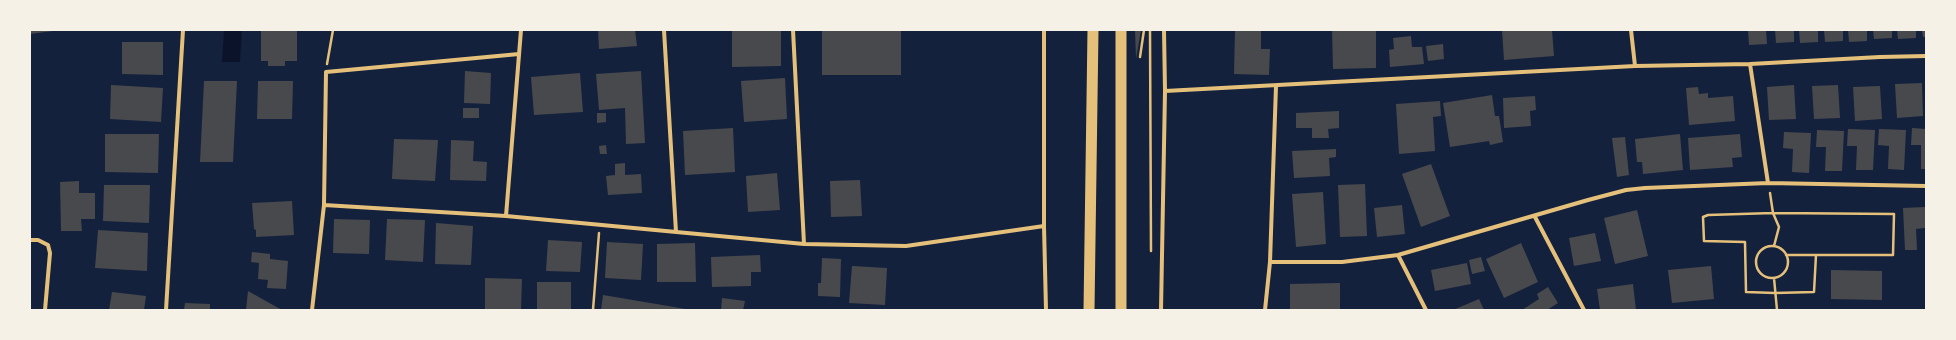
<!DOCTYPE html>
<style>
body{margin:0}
#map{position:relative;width:1956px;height:340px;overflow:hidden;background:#14213d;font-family:"Zilla Slab",serif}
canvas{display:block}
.frame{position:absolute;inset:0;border:31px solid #f6f1e7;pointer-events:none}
</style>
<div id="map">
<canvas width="1956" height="340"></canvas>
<div class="frame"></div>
</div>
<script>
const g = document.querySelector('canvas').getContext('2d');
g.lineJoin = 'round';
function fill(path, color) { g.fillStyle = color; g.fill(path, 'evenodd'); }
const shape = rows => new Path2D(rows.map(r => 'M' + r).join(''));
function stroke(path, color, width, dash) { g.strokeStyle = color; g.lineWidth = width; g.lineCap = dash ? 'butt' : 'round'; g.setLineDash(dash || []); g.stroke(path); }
const water = shape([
 [224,30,242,30,240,62,222,62]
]);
const building = shape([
 [30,30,53,30,53,31,30,34],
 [261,30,297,30,297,61,285,61,285,66,268,66,268,61,261,61],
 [598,30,635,30,637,46,599,49],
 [732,30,781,30,781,66,732,67],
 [1135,30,1141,30,1136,59],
 [1235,30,1261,30,1261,49,1270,49,1269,75,1234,74],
 [1332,30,1376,30,1376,68,1333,69],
 [1502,30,1552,30,1554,56,1504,60],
 [1748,30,1766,30,1767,44,1749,45],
 [1775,30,1794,30,1794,42,1776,43],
 [1799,30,1818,30,1818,42,1800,43],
 [1824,30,1843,30,1843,41,1825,42],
 [1848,30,1867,30,1867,41,1849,42],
 [1873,30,1892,30,1892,38,1874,39],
 [1897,30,1916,30,1916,38,1898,39],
 [1922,30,1926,30,1926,37,1923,37],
 [822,31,901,31,901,75,822,75],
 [1411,36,1412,47,1422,47,1424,64,1390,67,1389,50,1394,49,1393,38],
 [122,42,163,42,163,75,122,74],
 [1443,44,1444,59,1428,61,1426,46],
 [465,71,491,73,490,104,464,103],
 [641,71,645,143,626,144,625,108,599,110,596,74],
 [580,73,583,112,534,115,531,77],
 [785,78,787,119,744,122,741,81],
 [204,81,237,81,233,162,200,162],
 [258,81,293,81,292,119,257,119],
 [1922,83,1923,116,1897,118,1895,84],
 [111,85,163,88,161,122,110,119],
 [1794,85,1796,119,1769,120,1767,87],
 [1838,85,1840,118,1814,119,1812,86],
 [1880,86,1882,119,1855,121,1853,87],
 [1698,87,1699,94,1708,93,1708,98,1733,96,1735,121,1689,125,1686,88],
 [1492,95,1495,116,1499,116,1503,142,1490,145,1489,141,1450,147,1443,103],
 [1535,96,1536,110,1530,111,1531,126,1504,128,1503,98],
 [1440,101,1441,116,1433,117,1435,151,1399,154,1396,104],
 [463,108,479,108,479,118,463,118],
 [1339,111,1339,128,1328,129,1329,138,1312,138,1312,128,1296,128,1296,113],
 [597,113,606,113,606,122,597,123],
 [733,128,735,172,685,175,683,131],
 [1912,128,1926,129,1926,169,1921,169,1921,145,1911,145],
 [1848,129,1875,130,1873,170,1856,170,1857,146,1847,146],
 [1879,129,1906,130,1904,170,1888,169,1889,146,1878,145],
 [1817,130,1844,131,1842,171,1825,171,1826,147,1816,147],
 [1784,132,1811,133,1809,173,1792,172,1793,149,1783,148],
 [105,134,159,134,158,173,105,172],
 [1680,134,1683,170,1643,174,1642,162,1637,162,1635,139],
 [1740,134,1742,157,1732,158,1733,167,1690,170,1688,138],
 [1625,137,1629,175,1617,177,1612,138],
 [394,139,438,140,435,181,392,179],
 [451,140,474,141,473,161,487,162,486,181,450,180],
 [606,145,607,154,600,154,599,146],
 [1336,149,1336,157,1329,158,1330,176,1294,178,1292,151],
 [625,163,625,175,641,174,642,193,608,195,606,176,615,175,615,164],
 [1431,164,1450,216,1421,227,1402,174],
 [777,173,780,210,748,212,746,176],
 [860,180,862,216,831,217,830,181],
 [79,181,79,193,95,193,95,219,81,219,82,231,61,231,60,182],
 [1365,184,1367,236,1340,237,1338,185],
 [104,185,150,185,149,223,103,221],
 [1323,192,1326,244,1296,247,1292,194],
 [292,201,294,235,256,237,256,230,254,229,252,203],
 [1402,205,1405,234,1377,237,1374,208],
 [1925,207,1925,228,1916,229,1917,250,1905,250,1903,208],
 [1637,210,1648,256,1615,264,1604,218],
 [334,219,370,220,369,254,333,253],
 [387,219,425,220,423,262,385,260],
 [436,223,473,226,471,265,435,264],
 [98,230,148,233,147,271,95,268],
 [1595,233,1601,261,1574,266,1569,238],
 [548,240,582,242,580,272,546,271],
 [607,242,643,244,641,280,605,278],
 [695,243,696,282,657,282,657,244],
 [1521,243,1538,282,1504,298,1486,259],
 [252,252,270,254,270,259,288,261,286,289,267,288,268,280,258,279,259,263,251,262],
 [760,255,761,272,751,272,751,286,712,287,711,257],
 [1481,257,1485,271,1472,274,1469,260],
 [822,258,841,259,840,297,818,296,818,283,821,283],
 [1467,263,1471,284,1435,291,1431,270],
 [852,266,887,268,885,305,849,303],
 [1711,266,1714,299,1672,303,1668,270],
 [1831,270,1882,271,1882,300,1831,299],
 [485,278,522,279,521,310,485,310],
 [537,282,571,282,571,310,537,310],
 [1340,283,1340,310,1290,310,1290,284],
 [1633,284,1636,310,1600,310,1597,289],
 [1548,287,1558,303,1547,310,1522,310,1539,299,1537,294],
 [248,291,282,310,246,310],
 [112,292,146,296,144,310,109,310],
 [603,295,686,309,686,310,601,310],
 [722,298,745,301,743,310,721,310],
 [1479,299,1484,310,1453,310],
 [185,303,210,304,210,310,184,310]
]);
const path = shape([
 [1150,30,1151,251],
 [1140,57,1144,30],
 [327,64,333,30],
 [1770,193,1773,213,1779,227,1774,246],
 '1756 262a16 16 0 1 1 32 0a16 16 0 1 1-32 0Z',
 [1786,255,1893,255,1894,214,1773,213,1708,215,1703,217,1704,241,1745,242,1746,292,1775,293,1814,292,1816,255],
 [1774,278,1777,310],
 [593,310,599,233]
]);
const minor = shape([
 [664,30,676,232],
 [793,30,804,244],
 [1044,30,1044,226,1046,310],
 [1631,30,1635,66],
 [1750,64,1768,183],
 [1165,91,1635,66,1750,64,1880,57,1926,56],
 [324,205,506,216,804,244,906,246,1044,226],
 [506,216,521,30],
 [1535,217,1584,310],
 [30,240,38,240,48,245,50,253,45,310],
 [1398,255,1426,310],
 [1270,262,1342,262,1398,255,1588,200,1626,190,1645,188,1768,183,1926,186],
 [166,310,183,30],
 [312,310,324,205,326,72,519,54],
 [1161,310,1165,91,1164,30],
 [1265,310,1270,262,1276,86]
]);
const trunk = shape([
 [1089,310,1093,30],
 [1121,310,1121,30]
]);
fill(water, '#0b132b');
fill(building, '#48494c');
stroke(path, '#e5c07b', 2.5);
stroke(minor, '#e5c07b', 4);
stroke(trunk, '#e5c07b', 11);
</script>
